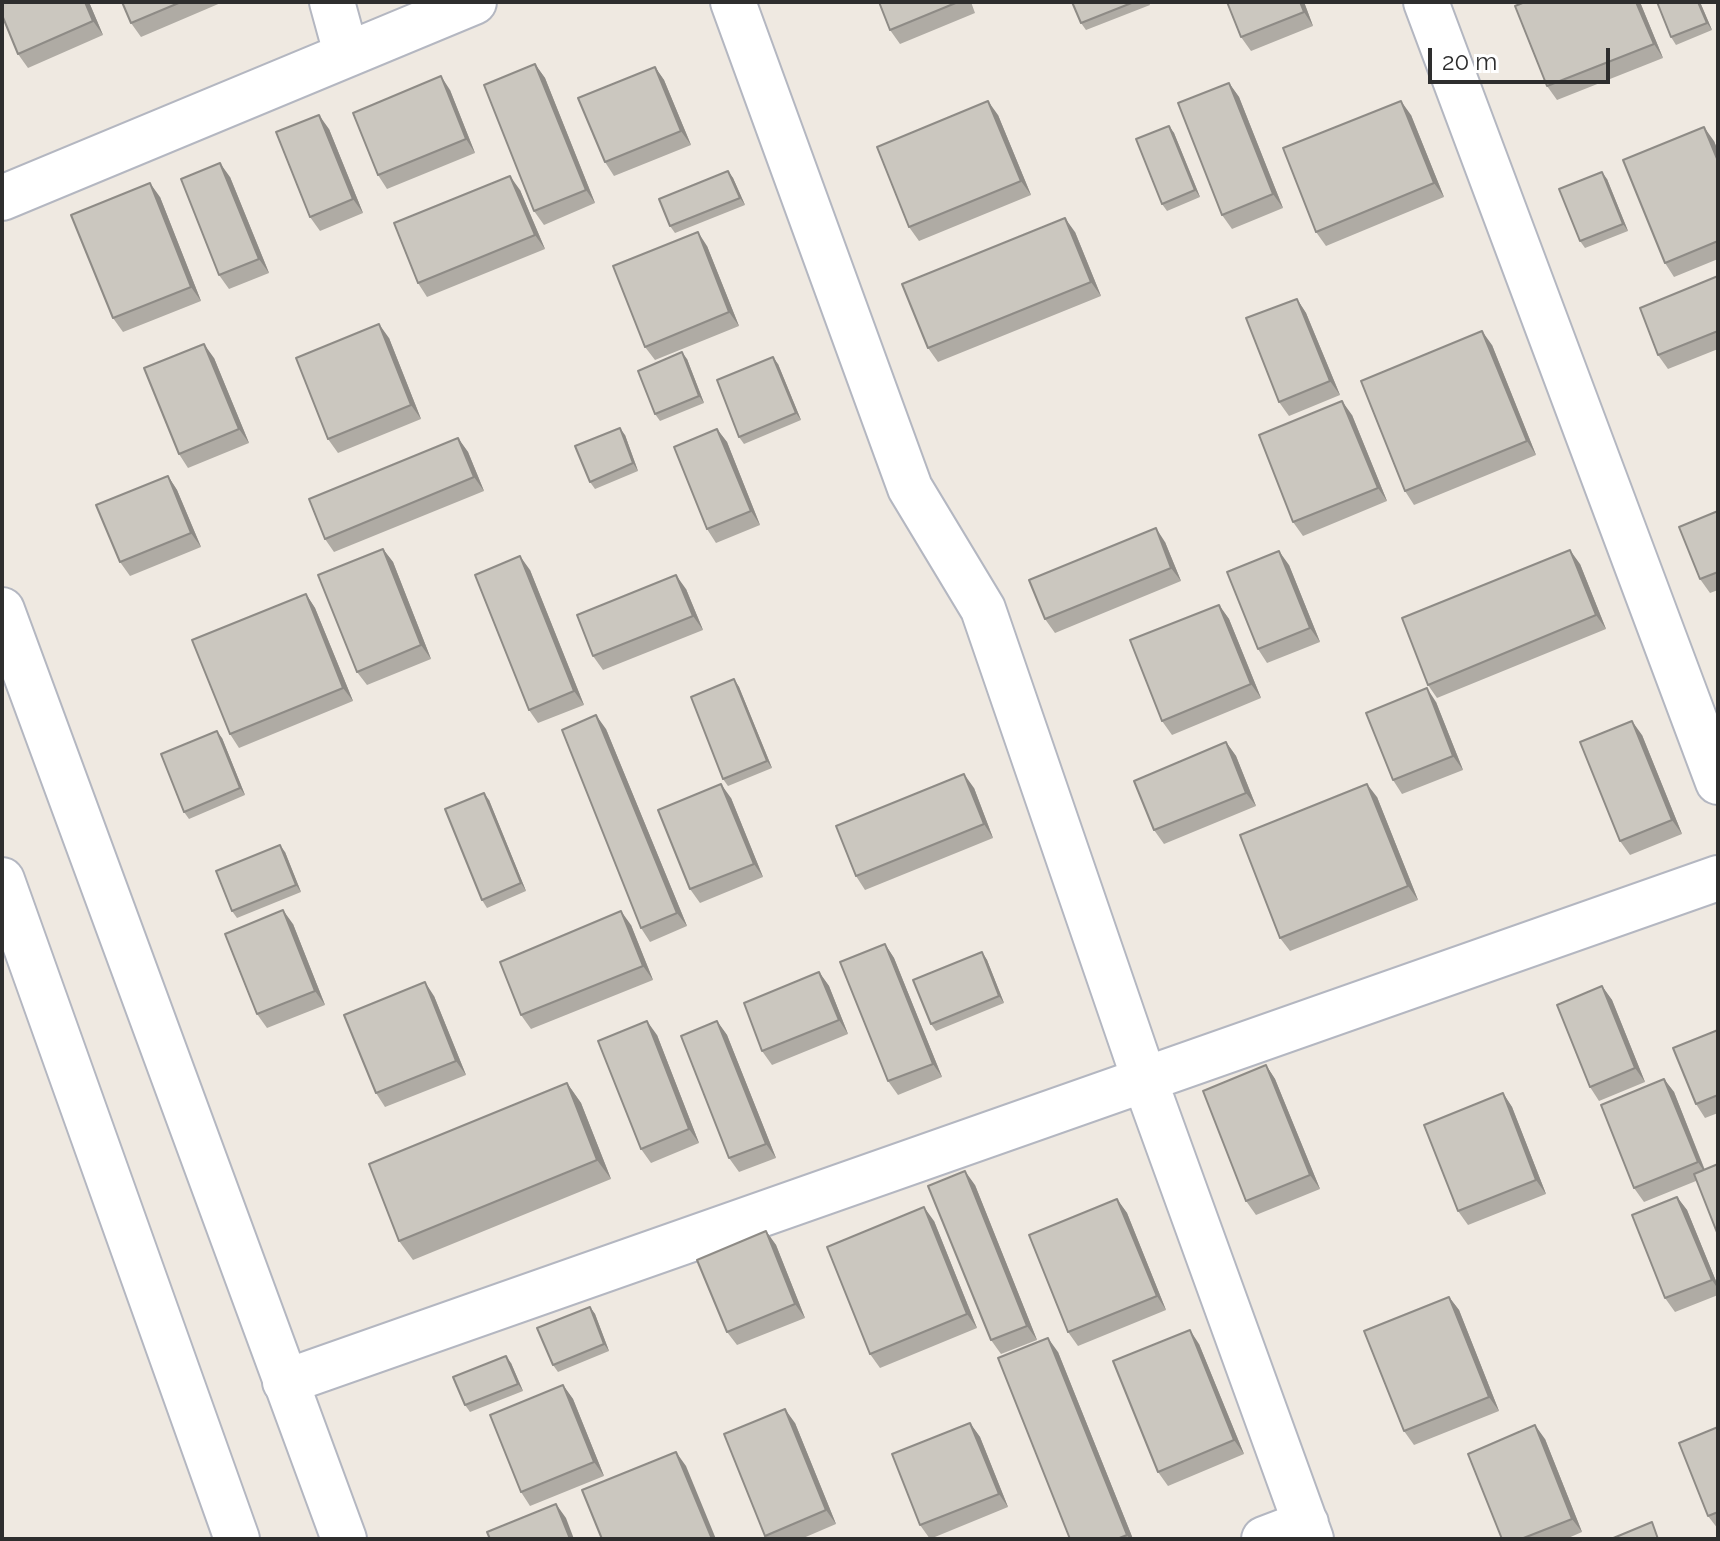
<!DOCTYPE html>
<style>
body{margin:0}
#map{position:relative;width:1720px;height:1541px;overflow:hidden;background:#efe9e1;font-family:Raleway,sans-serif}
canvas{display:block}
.frame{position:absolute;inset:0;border:4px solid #2e2e2e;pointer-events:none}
.scale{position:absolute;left:1428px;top:48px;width:182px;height:36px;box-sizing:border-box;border:4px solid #2e2e2e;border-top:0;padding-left:10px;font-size:24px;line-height:28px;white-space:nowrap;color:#2e2e2e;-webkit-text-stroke:6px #fff;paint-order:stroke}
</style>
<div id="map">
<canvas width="1720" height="1541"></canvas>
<div class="frame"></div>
<div class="scale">20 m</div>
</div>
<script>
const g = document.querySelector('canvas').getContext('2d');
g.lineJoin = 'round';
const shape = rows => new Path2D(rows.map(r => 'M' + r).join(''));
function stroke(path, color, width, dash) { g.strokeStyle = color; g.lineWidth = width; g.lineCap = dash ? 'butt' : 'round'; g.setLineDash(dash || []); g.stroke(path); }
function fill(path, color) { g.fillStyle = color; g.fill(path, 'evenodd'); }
const street = shape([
 [332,2,346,53],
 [733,2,910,488,983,609,1145,1081,1311,1539],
 [1426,2,1718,782],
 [2,198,474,2],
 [285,1382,1718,878],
 [1264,1539,1306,1523]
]);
const secondary = shape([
 [2,610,344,1539],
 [2,880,237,1539]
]);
const wall = shape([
 [89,2,103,35,28,68,18,54],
 [122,2,223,2,141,37,131,23],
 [879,2,971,2,975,13,900,44,890,30],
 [1072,2,1149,2,1150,5,1086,30,1081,23],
 [1304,2,1313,26,1251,51,1241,37],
 [1640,2,1663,58,1557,100,1547,86],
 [1700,2,1712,30,1676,45,1671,37],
 [535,64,545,78,595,203,544,225,534,211],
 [655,67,664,80,691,145,614,176,605,162],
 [1229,83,1239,97,1283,208,1232,229,1222,215],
 [450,90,475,153,387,189,378,175],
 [998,115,1031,195,919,241,909,227],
 [1411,115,1444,197,1326,246,1316,232],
 [1169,126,1174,133,1200,197,1167,211,1162,204],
 [329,129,363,213,320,231,310,217],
 [1714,141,1718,151,1718,259,1674,277,1665,263],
 [728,171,733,178,745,205,675,233,670,226],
 [230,177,269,273,229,289,219,275],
 [1607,179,1628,231,1585,248,1580,241],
 [520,190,545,249,427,297,418,283],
 [160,197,201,301,123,332,113,318],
 [1075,232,1101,296,938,362,928,348],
 [707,246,739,326,655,360,645,347],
 [1718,276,1718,349,1668,369,1658,355],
 [1297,299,1306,313,1340,395,1289,416,1279,402],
 [389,338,421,419,338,453,328,439],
 [1492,345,1536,455,1414,505,1405,491],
 [214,358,249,443,188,468,179,454],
 [687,359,704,403,660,421,655,414],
 [778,364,801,420,744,444,739,437],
 [1352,415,1387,501,1303,536,1293,522],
 [717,429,727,442,760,525,716,543,707,529],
 [625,435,638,471,595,489,590,482],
 [458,438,468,452,484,491,334,552,325,539],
 [168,476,177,490,201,547,130,576,120,562],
 [1718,511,1718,590,1710,593,1700,579],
 [1165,542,1181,581,1055,633,1045,619],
 [383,549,393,562,431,659,367,685,357,672],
 [1580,564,1606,629,1437,698,1428,685],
 [1289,565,1320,642,1267,663,1258,649],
 [530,570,584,705,538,723,529,710],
 [686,589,703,630,603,670,593,656],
 [306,594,315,608,353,701,239,748,230,734],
 [1219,605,1229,619,1261,698,1172,735,1162,721],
 [734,679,739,687,772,768,728,786,723,779],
 [1436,702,1463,770,1402,794,1393,780],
 [606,729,687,926,650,942,641,928],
 [1642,735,1682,834,1630,855,1620,841],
 [222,738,245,795,189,819,184,812],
 [1226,742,1236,756,1256,806,1164,844,1154,830],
 [974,788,993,838,865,890,856,876],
 [1377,797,1418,900,1290,951,1280,938],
 [731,798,763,877,700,903,690,889],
 [489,800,526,891,487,908,482,900],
 [285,852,301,892,237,918,232,911],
 [293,924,325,1005,267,1028,257,1014],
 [631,925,653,980,531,1029,521,1015],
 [885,944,894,958,942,1077,898,1095,888,1081],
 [982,952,987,960,1004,1003,936,1031,931,1024],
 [819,972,829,986,848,1034,772,1065,762,1051],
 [1602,986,1612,1000,1645,1082,1599,1101,1590,1087],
 [434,996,466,1075,385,1107,376,1093],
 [717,1021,727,1035,776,1158,739,1172,729,1158],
 [1718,1030,1718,1113,1705,1118,1696,1104],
 [657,1035,699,1143,651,1163,641,1149],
 [1266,1065,1275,1079,1320,1189,1256,1215,1246,1201],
 [1664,1079,1674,1092,1705,1170,1696,1181,1644,1202,1634,1188],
 [567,1083,581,1103,611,1179,413,1260,399,1241],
 [1503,1093,1512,1107,1546,1194,1468,1225,1458,1211],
 [975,1185,1037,1340,1001,1354,991,1340],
 [1677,1197,1687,1210,1718,1286,1718,1295,1675,1312,1665,1298],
 [1117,1199,1127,1213,1166,1310,1078,1346,1068,1332],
 [934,1221,977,1328,880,1368,870,1354],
 [766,1231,776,1245,805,1318,737,1345,727,1332],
 [1449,1297,1459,1310,1499,1411,1414,1445,1404,1431],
 [590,1307,595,1314,609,1351,558,1372,553,1365],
 [1199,1344,1244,1454,1168,1486,1158,1472],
 [1058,1352,1133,1539,1070,1539],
 [511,1363,523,1391,470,1412,465,1405],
 [563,1385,573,1399,604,1476,530,1506,521,1492],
 [795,1423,836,1524,801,1539,768,1539,765,1536],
 [970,1423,980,1437,1008,1507,930,1539,920,1525],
 [1718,1427,1718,1529,1708,1516],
 [1545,1439,1582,1532,1566,1539,1502,1539]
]);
const shadedWall = shape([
 [85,2,89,2,103,35,93,21],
 [1300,2,1304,2,1313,26,1304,12],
 [1636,2,1640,2,1663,58,1654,44],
 [1698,2,1700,2,1712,30,1707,23],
 [535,64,545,78,595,203,586,190],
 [655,67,664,80,691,145,681,131],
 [441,76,450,90,475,153,466,139],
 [1229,83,1239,97,1283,208,1273,194],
 [988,101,998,115,1031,195,1021,181],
 [1401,101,1411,115,1444,197,1434,183],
 [319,115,329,129,363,213,353,199],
 [1169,126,1174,133,1200,197,1195,190],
 [1704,127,1714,141,1718,151,1718,161],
 [220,163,230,177,269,273,259,259],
 [728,171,733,178,745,205,740,198],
 [1602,172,1607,179,1628,231,1623,224],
 [510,176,520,190,545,249,535,235],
 [150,183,160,197,201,301,191,287],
 [1065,218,1075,232,1101,296,1091,282],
 [698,232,707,246,739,326,729,312],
 [1297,299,1306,313,1340,395,1330,381],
 [379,324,389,338,421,419,411,405],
 [1482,331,1492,345,1536,455,1527,441],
 [204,344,214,358,249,443,239,429],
 [682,352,687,359,704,403,699,396],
 [773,357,778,364,801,420,796,413],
 [1342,401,1352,415,1387,501,1378,488],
 [620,428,625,435,638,471,633,463],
 [717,429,727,442,760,525,751,511],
 [458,438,468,452,484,491,474,477],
 [168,476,177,490,201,547,191,533],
 [1156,528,1165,542,1181,581,1171,568],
 [383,549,393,562,431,659,421,645],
 [1570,550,1580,564,1606,629,1596,615],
 [1279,551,1289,565,1320,642,1310,628],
 [520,556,530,570,584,705,574,691],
 [676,575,686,589,703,630,693,616],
 [306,594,315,608,353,701,343,688],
 [1219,605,1229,619,1261,698,1251,684],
 [734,679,739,687,772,768,767,761],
 [1427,688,1436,702,1463,770,1453,756],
 [596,715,606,729,687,926,677,913],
 [1632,721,1642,735,1682,834,1672,820],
 [217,731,222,738,245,795,240,788],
 [1226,742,1236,756,1256,806,1246,793],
 [964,774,974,788,993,838,984,824],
 [721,784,731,798,763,877,754,864],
 [1367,784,1377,797,1418,900,1408,886],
 [484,793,489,800,526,891,521,883],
 [280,845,285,852,301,892,296,885],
 [283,910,293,924,325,1005,315,991],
 [621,911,631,925,653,980,643,966],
 [885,944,894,958,942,1077,933,1064],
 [982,952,987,960,1004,1003,999,996],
 [819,972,829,986,848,1034,839,1020],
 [425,982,434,996,466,1075,456,1061],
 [1602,986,1612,1000,1645,1082,1635,1068],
 [647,1021,657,1035,699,1143,689,1129],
 [717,1021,727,1035,776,1158,766,1144],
 [1266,1065,1275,1079,1320,1189,1310,1175],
 [1664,1079,1674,1092,1707,1176,1698,1162],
 [567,1083,581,1103,611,1179,597,1160],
 [1503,1093,1512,1107,1546,1194,1536,1180],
 [965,1171,975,1185,1037,1340,1027,1326],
 [1677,1197,1687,1210,1718,1286,1718,1289,1712,1280],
 [1117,1199,1127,1213,1166,1310,1157,1296],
 [924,1207,934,1221,977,1328,967,1314],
 [766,1231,776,1245,805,1318,795,1304],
 [1449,1297,1459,1310,1499,1411,1489,1397],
 [590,1307,595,1314,609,1351,604,1344],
 [1190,1330,1199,1344,1244,1454,1234,1440],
 [1048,1338,1058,1352,1133,1539,1130,1539,1127,1535],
 [506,1356,511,1363,523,1391,518,1384],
 [563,1385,573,1399,604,1476,594,1462],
 [785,1409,795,1423,836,1524,826,1510],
 [970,1423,980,1437,1008,1507,999,1494],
 [1535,1425,1545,1439,1582,1532,1572,1519],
 [676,1452,686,1466,716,1539,712,1539],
 [556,1504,566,1518,574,1539,570,1539]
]);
const building = shape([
 [2,2,85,2,93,21,18,54,2,15,2,2],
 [122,2,181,2,131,23,122,2],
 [879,2,958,2,890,30,879,2],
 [1072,2,1134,2,1081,23,1072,2],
 [1227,2,1300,2,1304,12,1241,37,1227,2],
 [1525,2,1636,2,1654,44,1547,86,1515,6,1525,2],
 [1657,2,1698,2,1707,23,1671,37,1657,2],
 [535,64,586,190,534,211,484,85,535,64],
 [655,67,681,131,605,162,578,98,655,67],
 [441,76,466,139,378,175,353,113,441,76],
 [1229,83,1273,194,1222,215,1178,103,1229,83],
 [988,101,1021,181,909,227,877,147,988,101],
 [1401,101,1434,183,1316,232,1283,148,1401,101],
 [319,115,353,199,310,217,276,132,319,115],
 [1169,126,1195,190,1162,204,1136,139,1169,126],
 [1704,127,1718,161,1718,241,1665,263,1623,160,1704,127],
 [220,163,259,259,219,275,181,179,220,163],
 [728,171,740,198,670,226,659,199,728,171],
 [1602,172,1623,224,1580,241,1559,189,1602,172],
 [510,176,535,235,418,283,394,223,510,176],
 [150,183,191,287,113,318,71,215,150,183],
 [1065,218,1091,282,928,348,902,284,1065,218],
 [698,232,729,312,645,347,613,266,698,232],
 [1718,276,1718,331,1658,355,1640,308,1718,276],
 [1297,299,1330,381,1279,402,1246,318,1297,299],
 [379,324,411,405,328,439,296,358,379,324],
 [1482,331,1527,441,1405,491,1361,381,1482,331],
 [204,344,239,429,179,454,144,368,204,344],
 [682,352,699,396,655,414,638,371,682,352],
 [773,357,796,413,739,437,717,380,773,357],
 [1342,401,1378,488,1293,522,1259,435,1342,401],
 [620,428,633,463,590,482,575,446,620,428],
 [717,429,751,511,707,529,674,447,717,429],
 [458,438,474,477,325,539,309,499,458,438],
 [168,476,191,533,120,562,96,505,168,476],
 [1718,511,1718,572,1700,579,1679,527,1718,511],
 [1156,528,1171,568,1045,619,1029,580,1156,528],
 [383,549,421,645,357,672,318,575,383,549],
 [1570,550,1596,615,1428,685,1402,618,1570,550],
 [1279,551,1310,628,1258,649,1227,572,1279,551],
 [520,556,574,691,529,710,475,575,520,556],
 [676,575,693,616,593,656,577,615,676,575],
 [306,594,343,688,230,734,192,640,306,594],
 [1219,605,1251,684,1162,721,1130,640,1219,605],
 [734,679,767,761,723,779,691,697,734,679],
 [1427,688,1453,756,1393,780,1366,713,1427,688],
 [596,715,677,913,641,928,562,730,596,715],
 [1632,721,1672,820,1620,841,1580,742,1632,721],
 [217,731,240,788,184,812,161,754,217,731],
 [1226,742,1246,793,1154,830,1134,781,1226,742],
 [964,774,984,824,856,876,836,826,964,774],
 [721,784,754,864,690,889,658,810,721,784],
 [1367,784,1408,886,1280,938,1240,835,1367,784],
 [484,793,521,883,482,900,445,809,484,793],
 [280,845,296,885,232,911,216,871,280,845],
 [283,910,315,991,257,1014,225,934,283,910],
 [621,911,643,966,521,1015,500,962,621,911],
 [885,944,933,1064,888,1081,840,962,885,944],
 [982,952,999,996,931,1024,913,980,982,952],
 [819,972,839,1020,762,1051,744,1003,819,972],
 [425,982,456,1061,376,1093,344,1015,425,982],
 [1602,986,1635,1068,1590,1087,1557,1005,1602,986],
 [647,1021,689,1129,641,1149,598,1041,647,1021],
 [717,1021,766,1144,729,1158,681,1036,717,1021],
 [1718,1030,1718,1095,1696,1104,1673,1048,1718,1030],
 [1266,1065,1310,1175,1246,1201,1203,1091,1266,1065],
 [1664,1079,1698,1162,1634,1188,1601,1105,1664,1079],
 [567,1083,597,1160,399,1241,369,1164,567,1083],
 [1503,1093,1536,1180,1458,1211,1424,1125,1503,1093],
 [1718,1164,1718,1235,1694,1174,1718,1164],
 [965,1171,1027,1326,991,1340,928,1186,965,1171],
 [1677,1197,1712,1280,1665,1298,1632,1215,1677,1197],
 [1117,1199,1157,1296,1068,1332,1029,1235,1117,1199],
 [924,1207,967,1314,870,1354,827,1247,924,1207],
 [766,1231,795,1304,727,1332,697,1260,766,1231],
 [1449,1297,1489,1397,1404,1431,1364,1331,1449,1297],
 [590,1307,604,1344,553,1365,537,1328,590,1307],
 [1190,1330,1234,1440,1158,1472,1113,1361,1190,1330],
 [1048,1338,1127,1535,1117,1539,1070,1539,998,1358,1048,1338],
 [506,1356,518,1384,465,1405,453,1377,506,1356],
 [563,1385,594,1462,521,1492,490,1415,563,1385],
 [785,1409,826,1510,765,1536,724,1434,785,1409],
 [970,1423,999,1494,920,1525,892,1454,970,1423],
 [1535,1425,1572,1519,1521,1539,1502,1539,1468,1454,1535,1425],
 [1718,1427,1718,1512,1708,1516,1679,1443,1718,1427],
 [676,1452,712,1539,602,1539,582,1490,676,1452],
 [556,1504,570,1539,490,1539,487,1532,556,1504],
 [1652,1522,1658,1539,1611,1539,1652,1522]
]);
stroke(street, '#b4b7c1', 48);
stroke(secondary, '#b4b7c1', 48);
stroke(street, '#fff', 44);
stroke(secondary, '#fff', 44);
fill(wall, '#afaba4');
fill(shadedWall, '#8e8b86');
fill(building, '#cbc7bf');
stroke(building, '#8e8b86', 2);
</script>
